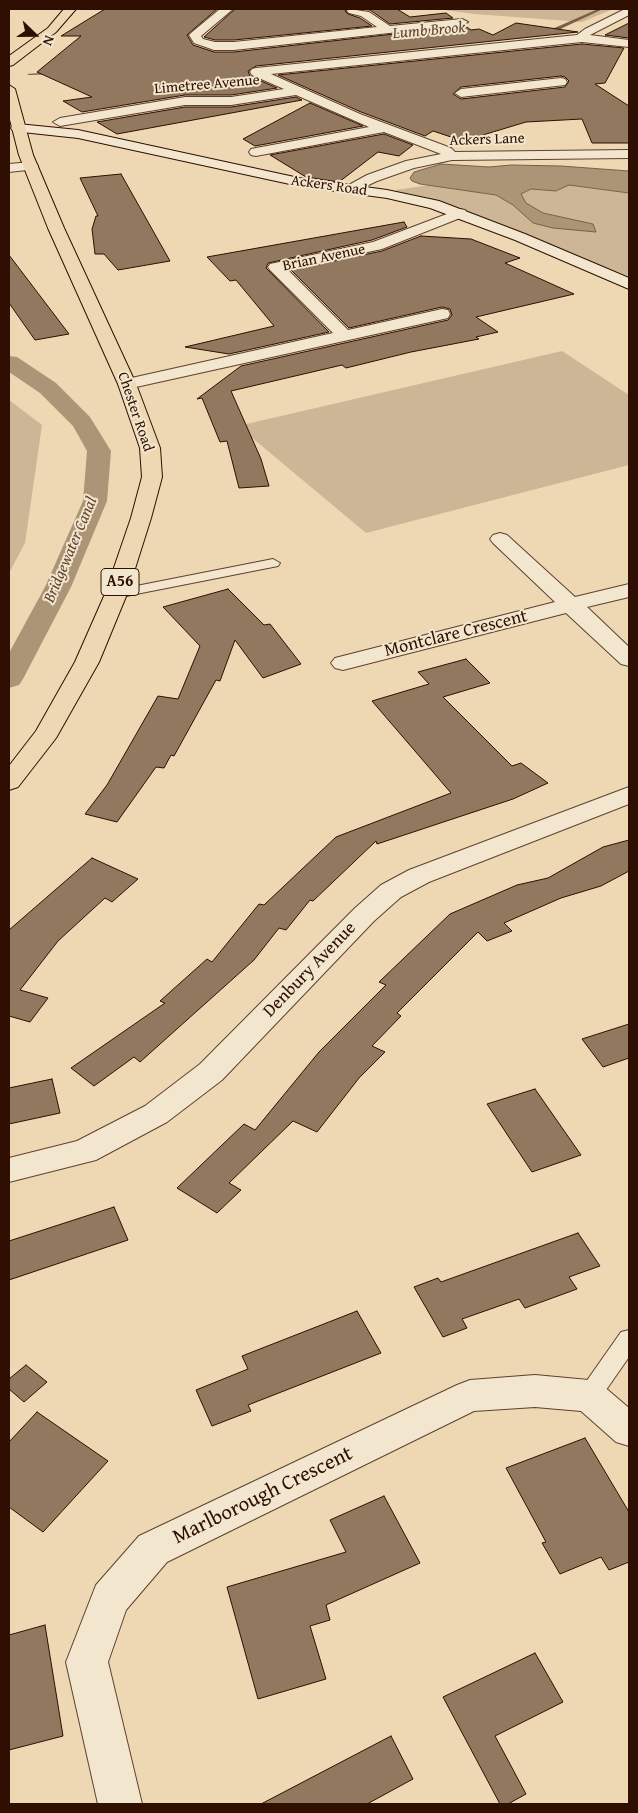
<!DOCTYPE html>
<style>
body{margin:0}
#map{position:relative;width:638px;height:1813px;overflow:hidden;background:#edd8b3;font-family:"Gentium Book Plus",serif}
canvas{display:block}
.frame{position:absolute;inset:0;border:10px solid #2e0f01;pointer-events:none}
.north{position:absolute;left:10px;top:10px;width:50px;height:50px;-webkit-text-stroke:4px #f3e6ce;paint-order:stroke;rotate:112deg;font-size:14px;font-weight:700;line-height:20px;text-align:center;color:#2e0f01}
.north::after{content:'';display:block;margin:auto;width:18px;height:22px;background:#2e0f01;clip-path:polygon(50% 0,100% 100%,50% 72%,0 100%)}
</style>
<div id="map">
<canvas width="638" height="1813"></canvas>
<div class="frame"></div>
<div class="north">N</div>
</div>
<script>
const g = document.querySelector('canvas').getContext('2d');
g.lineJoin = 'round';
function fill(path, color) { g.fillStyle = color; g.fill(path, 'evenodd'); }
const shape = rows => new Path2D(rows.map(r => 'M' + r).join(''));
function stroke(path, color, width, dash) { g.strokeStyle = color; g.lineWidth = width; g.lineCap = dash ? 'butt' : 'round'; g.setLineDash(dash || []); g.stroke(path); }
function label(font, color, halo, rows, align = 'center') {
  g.font = font + ' "Gentium Book Plus",serif'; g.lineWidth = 4; g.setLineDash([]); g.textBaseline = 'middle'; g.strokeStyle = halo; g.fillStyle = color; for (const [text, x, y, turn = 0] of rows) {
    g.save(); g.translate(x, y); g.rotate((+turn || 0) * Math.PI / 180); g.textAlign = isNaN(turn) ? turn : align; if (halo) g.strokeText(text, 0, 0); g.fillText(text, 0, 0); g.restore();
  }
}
const green = shape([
 [437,9,613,9,582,22,474,14],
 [430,185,496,195,513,205,533,223,596,232,592,224,543,213,526,203,521,194,531,189,556,191,569,185,629,193,629,276,395,190],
 [562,351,629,395,629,465,366,533,238,426],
 [9,400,42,425,25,543,9,573]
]);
const water = shape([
 [441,164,489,167,511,165,561,166,629,171,629,193,569,185,556,191,531,189,521,194,526,203,543,213,593,224,596,232,553,228,533,223,513,205,496,195,420,184,412,181,410,178,414,172,441,164]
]);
const stream = shape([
 [598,9,603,9,554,32,545,34,543,33,598,9],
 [53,72,55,74,29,75,27,74,53,72]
]);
const canal = shape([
 [9,356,17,357,56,383,90,417,111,451,107,501,71,587,23,679,19,685,9,688,9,653,45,587,83,501,87,451,73,426,40,393,9,372,9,356]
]);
const building = shape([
 [105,9,217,9,187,35,193,45,214,52,234,52,465,26,471,30,479,29,493,35,516,23,578,32,256,66,248,71,250,76,277,88,231,95,185,95,82,112,63,101,92,97,37,72,81,36,61,36,105,9],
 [235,9,347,9,345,11,348,14,360,18,372,26,234,40,215,40,204,37,235,9],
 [360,9,397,9,410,17,446,13,453,18,390,24,370,10,360,9],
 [629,23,629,38,605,35,629,23],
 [582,44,624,48,605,83,595,84,629,106,629,143,592,143,582,119,526,122,463,141,433,131,425,136,361,112,278,75,582,44],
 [561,76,565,77,569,81,565,87,461,99,453,94,461,87,561,76],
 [296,97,302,100,117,134,97,122,185,107,231,107,296,97],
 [310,103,363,126,255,146,243,139,310,103],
 [384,134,413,145,399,156,378,152,339,182,306,177,270,155,384,134],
 [121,174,170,261,118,270,104,254,95,254,92,229,96,216,98,216,80,178,121,174],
 [404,222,407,227,372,240,268,263,266,268,269,271,329,332,229,354,185,347,274,326,236,280,230,281,207,257,404,222],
 [421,236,471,239,520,258,505,263,574,294,476,317,498,332,476,337,479,339,411,352,346,368,342,365,231,391,261,459,269,486,239,488,227,441,220,442,202,398,197,399,241,366,448,320,452,315,450,309,442,307,349,328,291,270,382,251,421,236],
 [9,255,69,334,35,340,9,303,9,255],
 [228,589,264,625,270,624,301,664,263,678,235,640,220,681,216,680,174,756,171,755,164,768,156,767,117,822,85,814,107,785,158,696,178,699,200,646,163,607,228,589],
 [466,659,490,683,443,697,512,766,521,763,548,783,513,799,377,844,376,841,313,901,310,900,286,930,279,928,254,960,140,1062,134,1057,94,1086,71,1068,165,1003,160,1001,207,959,212,962,259,904,264,905,336,837,451,793,372,701,429,684,418,672,466,659],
 [629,840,629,871,601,886,561,898,504,923,512,931,487,941,478,932,397,1013,401,1016,372,1046,385,1052,359,1078,317,1132,293,1121,229,1183,241,1190,217,1213,177,1188,244,1124,255,1130,319,1052,386,985,379,982,450,914,517,885,548,878,603,847,629,840],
 [92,858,138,879,112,902,105,898,58,941,20,990,48,998,30,1022,9,1016,9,930,92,858],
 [629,1024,629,1058,603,1067,582,1039,629,1024],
 [52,1079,60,1113,9,1124,9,1088,52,1079],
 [535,1089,581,1155,532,1172,487,1104,535,1089],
 [114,1207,128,1240,9,1280,9,1241,114,1207],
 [578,1233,600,1266,569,1277,577,1289,525,1308,519,1299,462,1319,467,1328,443,1337,414,1287,438,1278,441,1282,578,1233],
 [357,1311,381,1353,248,1405,251,1411,212,1426,196,1390,248,1369,242,1356,357,1311],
 [26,1365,47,1382,24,1402,9,1389,9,1379,26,1365],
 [37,1412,108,1461,43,1532,9,1507,9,1442,37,1412],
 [585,1438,629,1512,629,1562,609,1570,601,1557,560,1574,542,1543,546,1542,506,1468,585,1438],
 [384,1496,420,1563,326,1605,330,1620,310,1626,326,1679,258,1699,227,1587,346,1552,330,1520,384,1496],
 [45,1625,63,1736,9,1750,9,1635,45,1625],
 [535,1653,563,1702,495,1736,526,1794,508,1804,500,1804,443,1697,535,1653],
 [391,1736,413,1779,367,1804,261,1804,391,1736]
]);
const lane = shape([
 [273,559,280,563,278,566,116,598,109,594,116,590,273,559],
 [629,1330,629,1357,597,1403,589,1406,581,1403,577,1396,581,1389,621,1332,629,1330]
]);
const street = shape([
 [220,9,233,9,201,36,203,39,215,42,234,42,377,27,361,16,349,13,347,11,349,9,369,12,390,26,462,19,468,22,462,25,234,50,214,50,194,43,189,35,191,33,220,9],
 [625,9,629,9,629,15,590,35,629,40,629,47,582,42,271,74,360,114,451,148,455,152,629,150,629,158,452,160,414,168,377,181,352,193,347,192,345,189,347,186,367,175,406,161,441,154,384,132,256,156,251,155,249,152,251,149,256,148,369,127,296,95,231,105,185,105,60,126,53,122,60,118,185,97,231,97,284,89,252,75,250,72,252,69,256,68,577,35,585,29,625,9],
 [561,78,565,79,567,82,565,85,461,97,455,93,461,89,561,78],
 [31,162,36,163,38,166,36,169,9,172,9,164,31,162],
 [460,209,465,210,467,213,465,216,382,249,287,269,348,330,442,309,448,310,450,314,448,318,127,389,121,388,118,384,121,380,127,379,333,333,270,270,268,267,270,264,373,242,460,209],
 [500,533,507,535,575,597,629,584,629,597,587,607,629,647,629,666,621,664,566,613,343,670,335,668,331,663,335,658,555,602,493,543,490,539,493,535,500,533],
 [629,787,629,804,429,882,401,897,374,921,222,1080,167,1122,96,1160,9,1182,9,1158,77,1141,145,1106,200,1064,354,909,381,885,409,870,629,787],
 [535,1375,589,1380,602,1385,629,1408,629,1446,616,1442,581,1411,535,1407,474,1411,167,1562,126,1610,108,1662,142,1804,98,1804,66,1662,96,1585,139,1536,457,1385,470,1380,535,1375]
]);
const secondary = shape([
 [18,124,78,130,299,178,387,190,439,201,525,234,629,278,629,289,515,240,430,208,387,198,299,186,78,138,13,131,11,128,13,125,18,124]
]);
const primary = shape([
 [64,9,76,9,56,32,13,65,9,66,9,56,48,28,64,9],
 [9,85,15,89,33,155,64,228,136,384,160,448,162,477,151,518,127,594,99,662,56,738,18,787,9,790,9,766,36,731,75,662,105,594,131,518,142,477,140,448,118,384,48,228,19,155,9,116,9,85]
]);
const farStreetnames = [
 ["Limetree Avenue",207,85,-5],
 ["Ackers Lane",487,140,-2],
 ["Ackers Road",329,186,8],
 ["Brian Avenue",324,258,-12],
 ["Chester Road",135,412,71]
];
const farWaternames = [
 ["Lumb Brook",429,31,-5],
 ["Bridgewater Canal",71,550,-67]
];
const shields = [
 [120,582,38]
];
const shieldNames = [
 ["A56",120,582]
];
const streetNames = [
 ["Montclare Crescent",456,634,-14],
 ["Denbury Avenue",310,970,-46]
];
const nearStreetnames = [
 ["Marlborough Crescent",263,1496,-26]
];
fill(green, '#cdb695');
fill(water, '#ac9476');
stroke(water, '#7a5f47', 1);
fill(stream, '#7a5f47');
fill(canal, '#ac9476');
fill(building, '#91785e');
stroke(building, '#2e0f01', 1);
stroke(lane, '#5e412e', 2);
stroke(street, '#5e412e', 2);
stroke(secondary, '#2e0f01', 2);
stroke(primary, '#2e0f01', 2);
fill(lane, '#f3e6ce');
fill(street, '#f3e6ce');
fill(secondary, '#f3e6ce');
fill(primary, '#edd8b3');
label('15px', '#2e0f01', '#f3e6ce', farStreetnames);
label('italic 16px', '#604430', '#f3e6ce', farWaternames);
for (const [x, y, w] of shields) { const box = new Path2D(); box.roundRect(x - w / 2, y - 13.5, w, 27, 4); g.fillStyle = '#f3e6ce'; g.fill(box); stroke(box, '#2e0f01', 1); }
label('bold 16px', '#2e0f01', null, shieldNames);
label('18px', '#2e0f01', '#f3e6ce', streetNames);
label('21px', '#2e0f01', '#f3e6ce', nearStreetnames);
</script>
